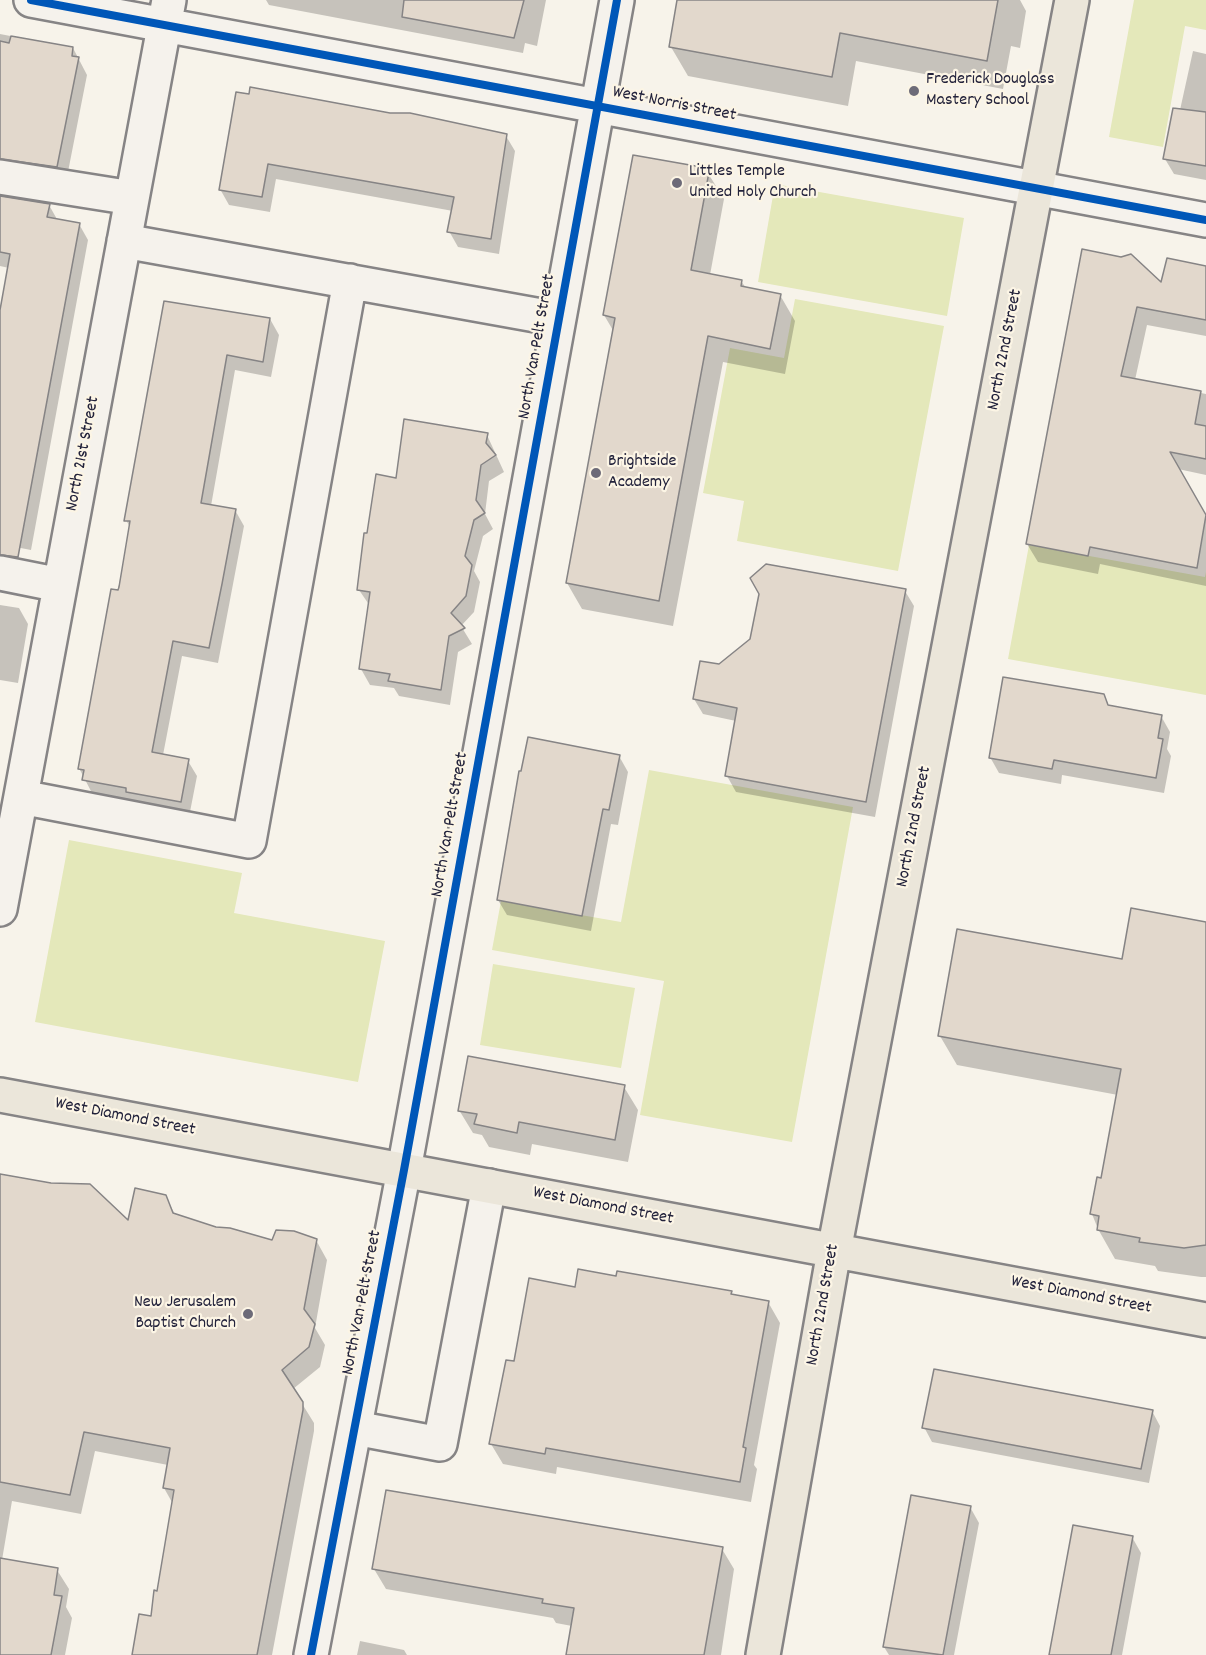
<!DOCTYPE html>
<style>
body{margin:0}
canvas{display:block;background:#f7f3ea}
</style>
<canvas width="1206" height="1655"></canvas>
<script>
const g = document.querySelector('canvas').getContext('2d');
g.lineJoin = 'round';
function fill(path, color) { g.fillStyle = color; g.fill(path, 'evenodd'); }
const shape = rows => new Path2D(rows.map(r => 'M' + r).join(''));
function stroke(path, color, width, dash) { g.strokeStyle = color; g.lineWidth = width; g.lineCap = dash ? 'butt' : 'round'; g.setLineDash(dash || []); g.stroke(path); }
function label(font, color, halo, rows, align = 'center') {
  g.font = font + ' Dekko,sans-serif'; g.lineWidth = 4.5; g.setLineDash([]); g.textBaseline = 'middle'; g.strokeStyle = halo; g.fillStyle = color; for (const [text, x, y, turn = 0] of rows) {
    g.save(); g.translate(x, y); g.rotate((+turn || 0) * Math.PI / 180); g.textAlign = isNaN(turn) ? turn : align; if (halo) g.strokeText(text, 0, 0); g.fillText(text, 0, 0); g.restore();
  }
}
const green = shape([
 [1134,0,1206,0,1206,30,1185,26,1163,147,1109,137],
 [775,184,964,218,947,316,758,282],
 [795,299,944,326,898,571,737,541,744,501,703,493,730,348,784,358],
 [1029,545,1205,577,1206,572,1206,695,1008,659],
 [649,770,853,807,792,1142,640,1115,664,981,492,950,501,901,621,922],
 [69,840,242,873,234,913,385,941,358,1082,35,1022],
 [493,964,635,988,621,1068,480,1045]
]);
const shadow = shape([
 [266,0,546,0,537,46,525,43,523,53,269,5],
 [679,0,1020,0,1026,11,1020,48,1011,46,1003,89,856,61,848,106,688,76,671,47],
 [0,34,73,48,87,75,66,182,19,175,10,159,0,120],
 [1193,51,1206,54,1206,180,1174,174,1165,159,1180,110],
 [238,94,506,136,515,151,499,254,458,247,449,231,453,211,276,179,270,212,229,205,220,189],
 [706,170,724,199,710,275,741,281,746,288,780,295,795,321,785,374,723,362,673,626,582,609,567,583,614,332,604,315],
 [49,205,58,221,79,224,88,240,31,550,0,544,0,315,9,268,0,266,0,211],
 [1083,251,1162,284,1206,267,1206,336,1147,325,1135,380,1206,394,1206,475,1178,469,1206,518,1206,586,1100,564,1098,574,1038,562,1027,544],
 [165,303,270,319,279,335,271,377,235,370,211,506,235,510,244,526,230,600,218,663,182,656,163,755,188,761,197,776,189,817,93,795,79,768,131,529,126,520],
 [487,435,504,472,489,481,485,514,493,529,483,536,474,571,480,582,474,612,461,626,472,644,458,652,450,705,399,696,394,688,370,685,361,669,370,606,359,590,369,535,398,479],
 [905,591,914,606,875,817,736,792,727,776,736,721,703,714,694,699,720,666],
 [0,605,19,608,28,624,18,683,0,680],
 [1103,696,1109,707,1161,716,1170,732,1167,749,1171,756,1164,793,1062,775,1061,784,999,773,990,757],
 [619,756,628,772,618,825,611,824,591,931,507,915,498,900],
 [1206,923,1206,1277,1201,1277,1158,1271,1155,1266,1115,1259,1098,1229,1092,1214,1102,1179,1118,1095,957,1065,940,1036,1124,961],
 [624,1087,638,1110,628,1162,532,1144,530,1155,489,1147,482,1135,473,1133,459,1110],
 [0,1185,129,1222,165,1196,176,1216,215,1229,273,1242,316,1240,327,1260,315,1328,325,1345,320,1367,293,1389,314,1423,314,1431,272,1655,146,1655,173,1504,164,1488,168,1465,95,1451,81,1514,12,1501,2,1560,57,1570,69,1589,66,1607,72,1618,65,1655,0,1655],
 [576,1289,731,1292,733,1296,768,1302,780,1323,754,1465,757,1469,751,1502,557,1467,556,1474,503,1464,491,1444,515,1363],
 [1152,1411,1160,1426,1149,1483,932,1442,924,1427],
 [970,1507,979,1523,954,1655,889,1655,884,1647],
 [1132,1537,1141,1553,1122,1655,1050,1655],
 [722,1549,734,1569,721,1655,567,1655,572,1626,556,1623,553,1618,386,1589,374,1569],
 [360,1641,404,1650,407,1655,357,1655]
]);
const building = shape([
 [404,0,524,0,514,38,402,17,404,0],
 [677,0,998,0,987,61,840,33,832,77,669,47,677,0],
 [11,36,73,47,72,56,79,57,57,167,0,159,0,41,9,43,11,36],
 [250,87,390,113,410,113,507,134,491,239,447,232,454,197,416,190,268,164,262,197,219,190,236,92,249,94,250,87],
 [1173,108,1206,112,1206,166,1163,159,1173,108],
 [633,155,707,168,709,172,691,270,742,280,741,286,781,294,770,349,708,336,659,601,566,583,615,318,603,315,633,155],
 [0,196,50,204,47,217,80,223,18,557,0,555,0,310,10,254,0,252,0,196],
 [1082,249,1121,257,1131,254,1161,282,1167,258,1206,266,1206,320,1137,307,1121,376,1201,391,1195,424,1206,426,1206,459,1170,452,1206,515,1197,568,1090,547,1088,556,1026,544,1082,249],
 [164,301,270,318,263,362,227,355,201,503,236,509,222,584,209,648,173,641,152,752,189,759,181,802,126,792,126,788,82,780,84,770,78,769,111,589,118,590,119,587,130,521,124,521,164,301],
 [404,419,488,433,486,443,496,455,481,465,476,500,485,513,474,520,465,556,472,565,466,596,451,613,465,628,449,636,441,690,388,681,390,674,359,669,370,592,357,590,364,533,367,533,376,474,396,478,404,419],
 [766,564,906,589,866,802,725,776,737,708,693,699,700,661,719,664,750,639,759,594,750,578,766,564],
 [1003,677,1104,694,1108,705,1162,715,1158,738,1163,739,1156,778,1054,760,1052,769,989,758,1003,677],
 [528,737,620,755,609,810,603,809,582,916,497,900,519,771,521,771,528,737],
 [1131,908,1206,922,1206,1245,1184,1248,1139,1242,1140,1238,1097,1230,1099,1216,1090,1214,1097,1177,1101,1178,1121,1069,938,1036,957,929,1122,959,1131,908],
 [468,1056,625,1085,615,1140,519,1122,517,1133,474,1124,477,1114,458,1111,468,1056],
 [0,1174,51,1183,90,1184,128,1220,135,1188,166,1195,173,1213,216,1227,230,1228,272,1240,276,1230,294,1231,317,1239,304,1309,315,1324,309,1347,282,1370,303,1402,303,1410,257,1655,132,1655,139,1614,151,1616,154,1590,157,1591,174,1490,163,1488,170,1448,84,1432,70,1495,0,1482,0,1174],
 [578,1269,616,1276,617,1271,732,1291,731,1294,769,1301,743,1447,746,1448,740,1482,546,1448,545,1454,489,1444,506,1360,514,1361,529,1278,575,1287,578,1269],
 [934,1369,1153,1410,1141,1469,922,1428,934,1369],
 [386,1490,723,1547,704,1655,566,1655,574,1608,542,1603,543,1599,372,1569,386,1490],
 [911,1495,971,1506,943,1655,883,1647,911,1495],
 [1073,1525,1133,1536,1111,1655,1049,1655,1073,1525],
 [0,1558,58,1568,54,1595,62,1596,51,1655,0,1655,0,1558]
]);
const minor = shape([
 [31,0,1206,220],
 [0,177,132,198],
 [124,241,558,319],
 [0,573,60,585],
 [21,797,249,841,350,281],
 [0,909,169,0],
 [355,1428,440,1444,489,1186],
 [311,1655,404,1170,617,0]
]);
const major = shape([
 [0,1095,1206,1320],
 [763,1655,834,1251,1072,0]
]);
const cycleway = shape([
 [31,0,1206,220],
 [311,1655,404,1170,617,0]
]);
const markers = [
 [914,91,6,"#6d6b78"],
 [677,183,6,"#6d6b78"],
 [596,473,6,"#6d6b78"],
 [248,1314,6,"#6d6b78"]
];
const poiNames = [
 ["Frederick Douglass",926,81],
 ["Mastery School",926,102],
 ["Littles Temple",689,173],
 ["United Holy Church",689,194],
 ["Brightside",608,463],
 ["Academy",608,484],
 ["New Jerusalem",236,1304,"right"],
 ["Baptist Church",236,1325,"right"]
];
const streetNames = [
 ["West Norris Street",674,105,11],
 ["North Van Pelt Street",538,347,-80],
 ["North 22nd Street",1006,350,-79],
 ["North 21st Street",84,454,-79],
 ["North Van Pelt Street",451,825,-80],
 ["North 22nd Street",915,827,-79],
 ["West Diamond Street",125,1118,11],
 ["West Diamond Street",603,1207,11],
 ["West Diamond Street",1081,1296,11],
 ["North Van Pelt Street",363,1303,-79],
 ["North 22nd Street",824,1305,-80]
];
fill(green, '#e4e8ba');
fill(shadow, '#0003');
fill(building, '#e2d8cc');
stroke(building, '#868485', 1.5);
stroke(minor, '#868485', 38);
stroke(major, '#868485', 38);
stroke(minor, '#f5f2ec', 33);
stroke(major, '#ebe6da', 33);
stroke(cycleway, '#0057b8', 8);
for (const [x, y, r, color] of markers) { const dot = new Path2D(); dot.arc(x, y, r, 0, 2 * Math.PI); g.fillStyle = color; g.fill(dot); stroke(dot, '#fcf5e5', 2); }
label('18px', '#22223b', '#fcf5e5', poiNames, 'left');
label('18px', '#22223b', '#fcf5e5', streetNames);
</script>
